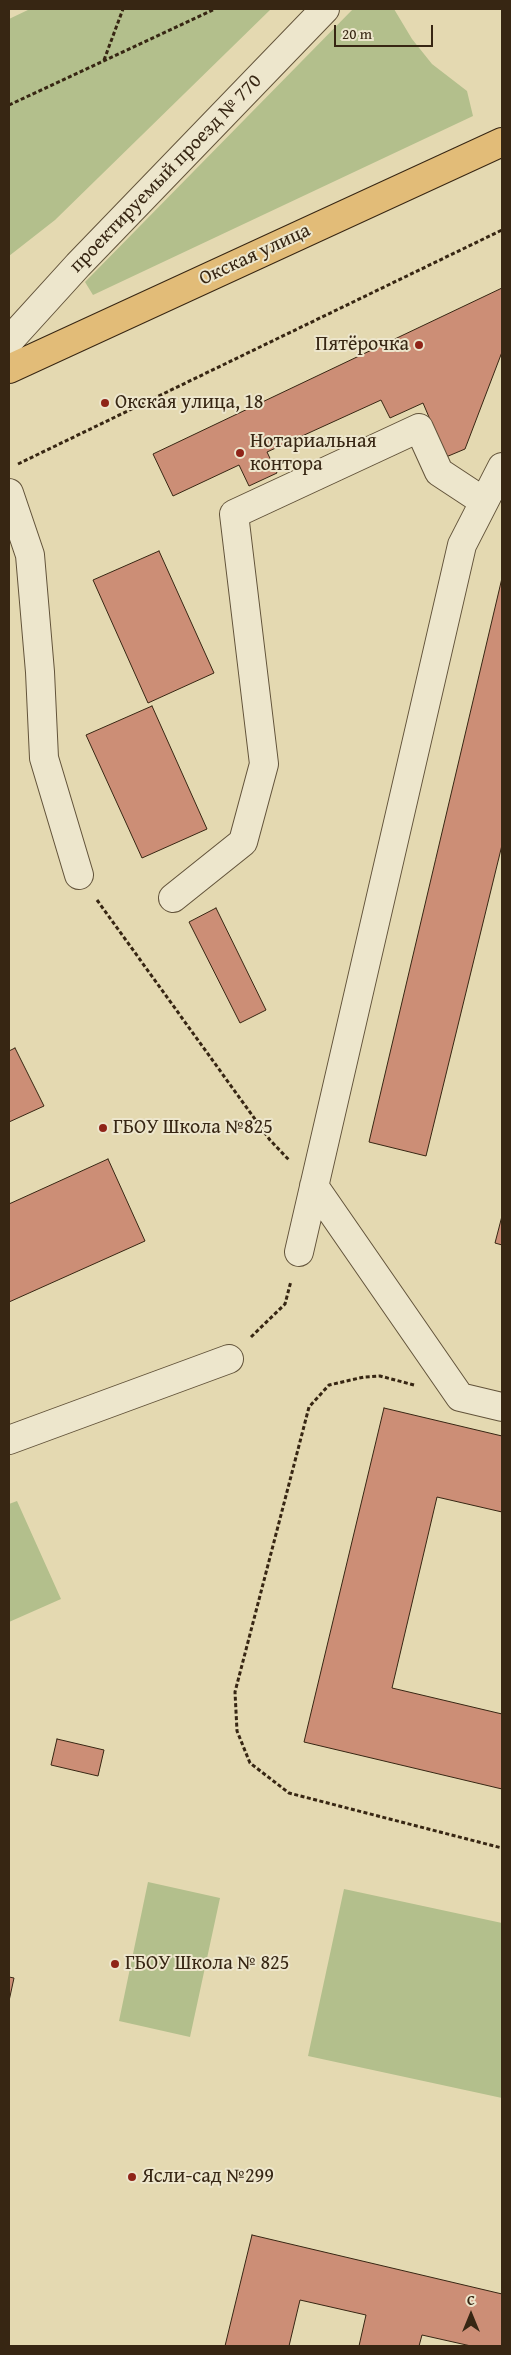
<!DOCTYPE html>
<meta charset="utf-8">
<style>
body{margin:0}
#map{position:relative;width:511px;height:2355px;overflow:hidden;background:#e4d9b1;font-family:"Gentium Book Plus",serif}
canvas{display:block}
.frame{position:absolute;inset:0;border:10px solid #372613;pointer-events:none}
.north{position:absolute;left:446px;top:2290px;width:50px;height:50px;-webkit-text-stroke:4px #ede6cc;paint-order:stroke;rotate:0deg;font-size:14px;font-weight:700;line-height:20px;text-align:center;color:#372613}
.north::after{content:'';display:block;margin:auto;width:18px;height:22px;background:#372613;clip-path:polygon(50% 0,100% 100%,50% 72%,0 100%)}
.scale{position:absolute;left:334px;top:25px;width:99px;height:22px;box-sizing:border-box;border:2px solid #372613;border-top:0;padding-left:6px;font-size:15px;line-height:18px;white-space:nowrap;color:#372613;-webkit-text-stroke:4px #ede6cc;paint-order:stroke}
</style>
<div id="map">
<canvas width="511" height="2355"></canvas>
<div class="frame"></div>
<div class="north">С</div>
<div class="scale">20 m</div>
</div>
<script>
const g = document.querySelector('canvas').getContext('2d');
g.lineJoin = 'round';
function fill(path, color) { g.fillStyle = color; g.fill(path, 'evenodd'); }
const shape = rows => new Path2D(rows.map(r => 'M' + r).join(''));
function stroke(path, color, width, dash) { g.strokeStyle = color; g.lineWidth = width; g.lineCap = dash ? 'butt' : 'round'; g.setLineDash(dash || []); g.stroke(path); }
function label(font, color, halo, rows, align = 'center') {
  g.font = font + ' "Gentium Book Plus",serif'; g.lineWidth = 4; g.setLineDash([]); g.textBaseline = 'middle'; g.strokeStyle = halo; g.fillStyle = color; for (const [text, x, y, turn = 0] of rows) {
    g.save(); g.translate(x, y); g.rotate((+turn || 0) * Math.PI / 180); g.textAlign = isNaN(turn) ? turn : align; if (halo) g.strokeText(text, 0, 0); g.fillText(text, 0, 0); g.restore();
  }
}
const green = shape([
 [30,9,271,9,55,220,9,256,9,19],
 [353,9,394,9,412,39,432,64,467,91,473,116,93,295,85,282],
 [17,1501,61,1599,9,1622,9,1504],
 [148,1882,220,1898,190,2037,119,2021],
 [344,1889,502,1923,502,2098,308,2056]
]);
const building = shape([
 [502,288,502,352,465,449,446,457,423,403,390,418,381,400,267,452,277,473,249,486,239,465,173,496,153,454,502,288],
 [159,551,214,673,148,703,93,580,159,551],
 [502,578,502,845,426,1156,369,1142,502,578],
 [152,706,207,829,142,858,86,735,152,706],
 [216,908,266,1010,240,1023,189,922,216,908],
 [15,1048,44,1106,9,1122,9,1051,15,1048],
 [108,1159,145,1241,9,1302,9,1204,108,1159],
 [502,1216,502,1245,495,1243,502,1216],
 [384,1408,502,1436,502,1512,437,1497,392,1688,502,1714,502,1789,304,1742,384,1408],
 [57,1739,104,1750,98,1776,51,1765,57,1739],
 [9,1977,14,1978,9,2001,9,1977],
 [252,2235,502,2294,502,2346,471,2346,422,2335,419,2346,359,2346,366,2315,300,2300,289,2346,225,2346,252,2235]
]);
const path = shape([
 [104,60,123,9],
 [9,105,215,9],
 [18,464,502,230],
 [97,900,270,1140,289,1160],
 [251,1337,285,1304,291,1281],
 [414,1385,380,1376,364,1377,329,1385,309,1407,235,1692,237,1731,250,1763,289,1793,502,1848]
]);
const minor = shape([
 [9,341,78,265,325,9],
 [9,493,30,555,40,672,44,758,79,875],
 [173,898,243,842,264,764,234,514,419,428,439,472,483,501],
 [314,1186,460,1397,502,1407],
 [299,1252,462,545,502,467],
 [9,1440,229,1359]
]);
const major = shape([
 [9,369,502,142]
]);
const markers = [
 [419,345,5,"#8f2418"],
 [105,403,5,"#8f2418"],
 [240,453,5,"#8f2418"],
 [103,1128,5,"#8f2418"],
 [115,1964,5,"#8f2418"],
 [132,2177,5,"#8f2418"]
];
const streetNames = [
 ["проектируемый проезд № 770",166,174,-46],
 ["Окская улица",255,255,-25]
];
const poiNames = [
 ["Пятёрочка",409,345,"right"],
 ["Окская улица, 18",115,403],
 ["Нотариальная",250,442],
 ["контора",250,465],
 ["ГБОУ Школа №825",113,1128],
 ["ГБОУ Школа № 825",125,1964],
 ["Ясли-сад №299",142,2177]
];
fill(green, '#b3bf8c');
fill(building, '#cc8e76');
stroke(building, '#372613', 1);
stroke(minor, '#62533a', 30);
stroke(major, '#372613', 30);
stroke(path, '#372613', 3, [4, 2.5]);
stroke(minor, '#ede6cc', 28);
stroke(major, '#e2bc78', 28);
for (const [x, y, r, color] of markers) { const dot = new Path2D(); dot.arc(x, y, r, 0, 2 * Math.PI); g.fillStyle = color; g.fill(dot); stroke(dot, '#ede6cc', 2); }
label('20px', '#372613', '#ede6cc', streetNames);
label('20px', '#372613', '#ede6cc', poiNames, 'left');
</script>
